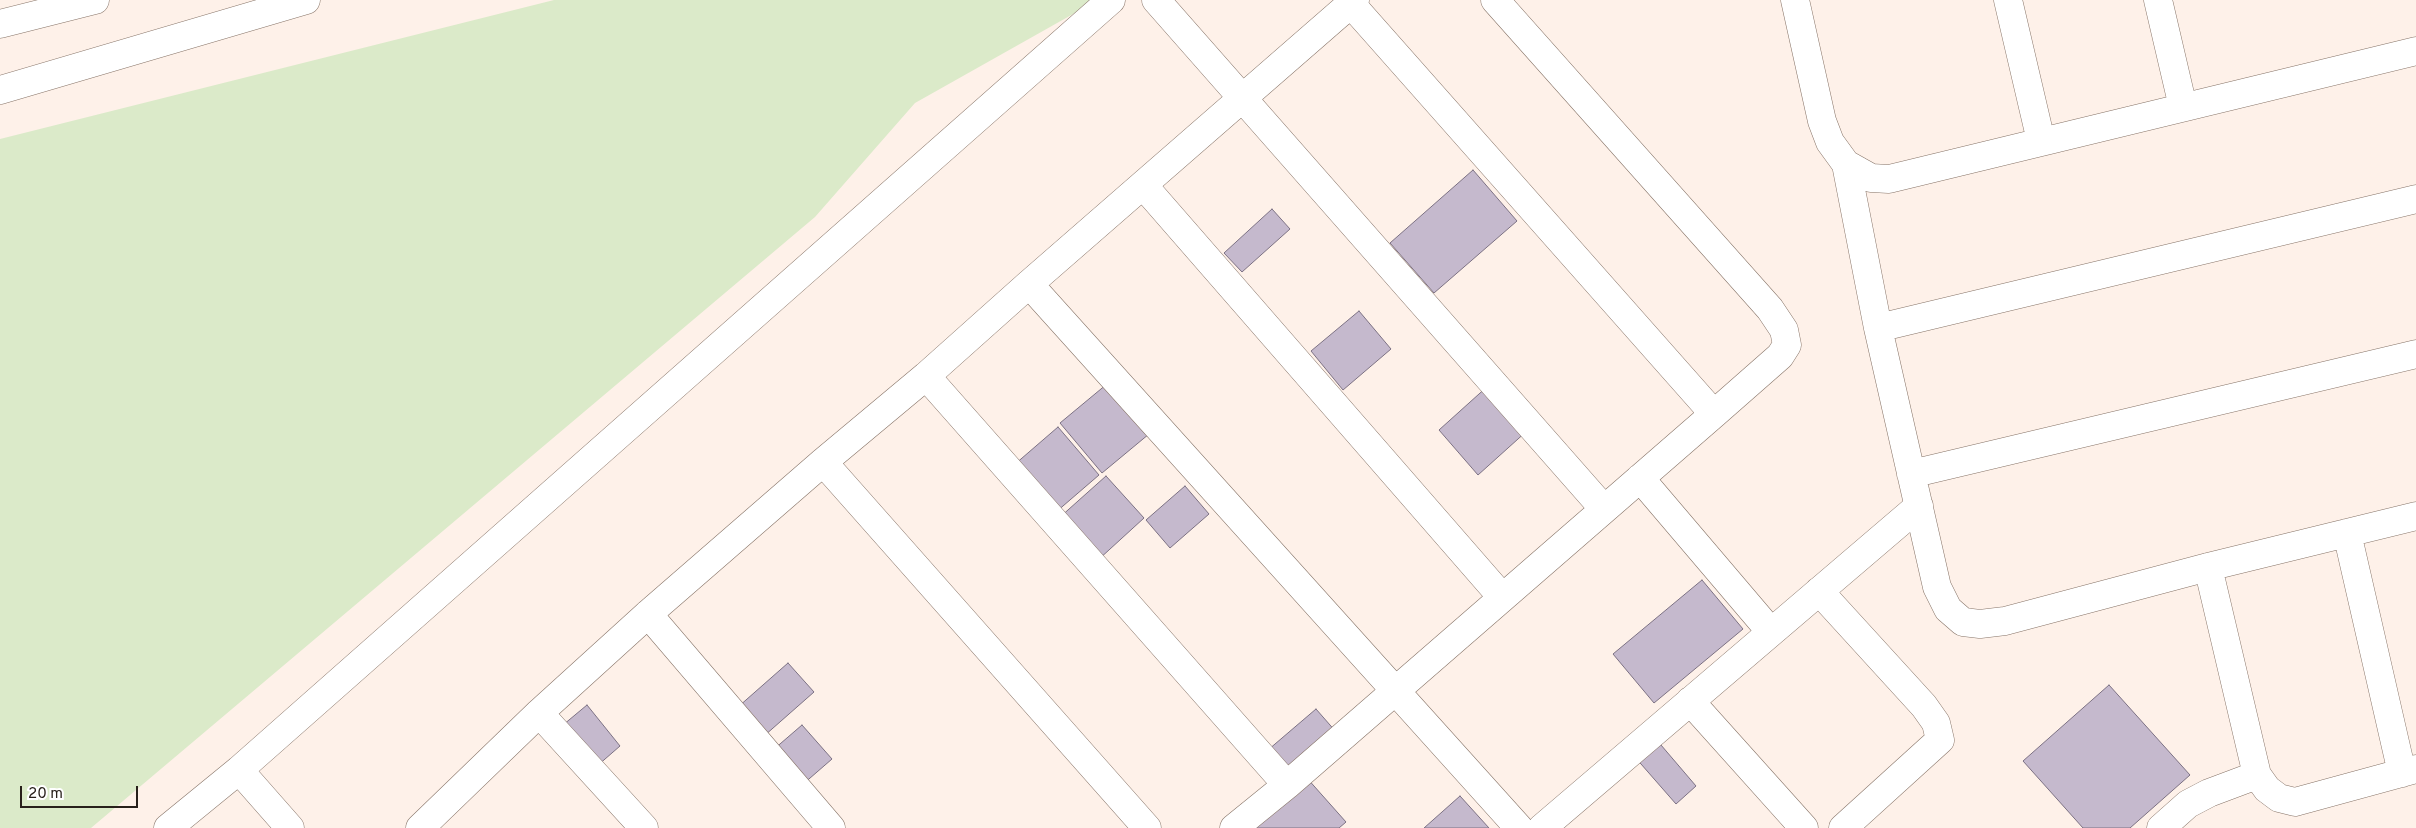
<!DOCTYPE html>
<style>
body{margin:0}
#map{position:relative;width:2416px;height:828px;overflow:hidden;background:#fef1e9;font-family:Overpass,sans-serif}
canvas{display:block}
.scale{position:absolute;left:20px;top:786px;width:118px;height:22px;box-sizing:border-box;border:2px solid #28201b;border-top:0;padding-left:6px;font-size:15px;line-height:18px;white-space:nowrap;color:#28201b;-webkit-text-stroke:4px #fff;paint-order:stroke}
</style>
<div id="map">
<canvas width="2416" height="828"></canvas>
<div class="scale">20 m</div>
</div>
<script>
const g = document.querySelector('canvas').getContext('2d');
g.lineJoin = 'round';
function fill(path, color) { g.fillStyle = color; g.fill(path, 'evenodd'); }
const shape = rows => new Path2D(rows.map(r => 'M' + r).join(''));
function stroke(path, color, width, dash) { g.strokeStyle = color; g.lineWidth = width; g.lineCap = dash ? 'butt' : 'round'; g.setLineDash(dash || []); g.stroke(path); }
const green = shape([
 [554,0,1098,0,915,103,815,217,91,828,0,828,0,139]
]);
const building = shape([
 [1473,170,1517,221,1434,293,1390,243,1473,170],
 [1272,209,1290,229,1242,272,1224,253,1272,209],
 [1359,311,1391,349,1343,390,1311,351,1359,311],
 [1107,384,1149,434,1102,473,1060,423,1107,384],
 [1489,385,1528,430,1478,475,1439,430,1489,385],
 [1058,427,1099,475,1056,512,1014,465,1058,427],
 [1106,476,1144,518,1098,560,1059,518,1106,476],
 [1185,486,1209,514,1170,548,1146,520,1185,486],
 [1702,580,1743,629,1654,703,1613,654,1702,580],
 [788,663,814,692,764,736,738,707,788,663],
 [2109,685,2190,775,2130,828,2083,828,2023,761,2109,685],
 [587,705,620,746,597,766,563,725,587,705],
 [1316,709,1337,733,1288,774,1268,750,1316,709],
 [802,725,832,759,802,785,773,750,802,725],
 [1655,738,1696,786,1676,804,1634,756,1655,738],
 [1306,777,1346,822,1339,828,1249,828,1306,777],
 [1460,796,1489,828,1424,828,1460,796]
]);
const street = shape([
 [1156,0,1604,509],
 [1795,0,1822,121,1830,142,1846,164,1871,178,1889,179,2416,51],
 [2008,0,2041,141],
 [2158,0,2183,107],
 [1351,4,1714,414],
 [0,24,95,0],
 [0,90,306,0],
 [1846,164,1878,328,1937,587,1948,609,1963,622,1980,624,2005,621,2208,567,2416,516],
 [1143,185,1502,597],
 [1029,284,1519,828],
 [1878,328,2416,199],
 [926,376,1287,785],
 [823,462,1147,828],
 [1911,474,2416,354],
 [1640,478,1771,632],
 [2347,533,2402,773],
 [2208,567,2257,775,2267,789,2279,798,2295,802,2416,769],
 [1819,591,1924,706,1936,723,1940,740,1843,828],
 [648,614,831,828],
 [1690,701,1804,828],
 [539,713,644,828],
 [239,770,290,828],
 [168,828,239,770,1111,0],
 [420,828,539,713,648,614,823,462,926,376,1029,284,1355,0],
 [1234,828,1287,785,1714,414,1780,356,1787,345,1784,330,1770,309,1495,0],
 [1542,828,1919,506],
 [2161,828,2188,804,2209,793,2257,775]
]);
fill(green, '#dbeac9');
fill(building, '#c5b9cd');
stroke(building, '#7c7183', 1);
stroke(street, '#877468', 29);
stroke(street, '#fff', 28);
</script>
